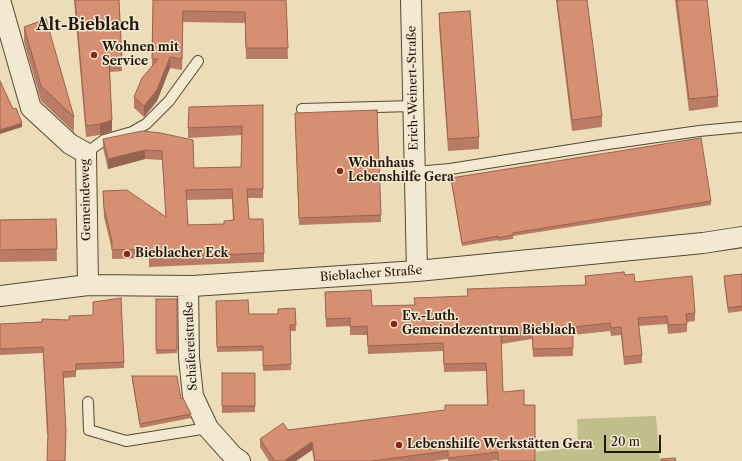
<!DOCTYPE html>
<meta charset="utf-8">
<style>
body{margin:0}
#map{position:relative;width:742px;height:461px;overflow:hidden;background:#ecddb8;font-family:"Libre Caslon Text",serif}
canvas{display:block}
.scale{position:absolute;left:604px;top:435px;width:57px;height:18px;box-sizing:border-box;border:2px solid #22150a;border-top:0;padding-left:5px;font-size:12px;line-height:14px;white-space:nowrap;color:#22150a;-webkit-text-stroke:3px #f3e9d1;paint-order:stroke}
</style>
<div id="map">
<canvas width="742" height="461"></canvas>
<div class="scale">20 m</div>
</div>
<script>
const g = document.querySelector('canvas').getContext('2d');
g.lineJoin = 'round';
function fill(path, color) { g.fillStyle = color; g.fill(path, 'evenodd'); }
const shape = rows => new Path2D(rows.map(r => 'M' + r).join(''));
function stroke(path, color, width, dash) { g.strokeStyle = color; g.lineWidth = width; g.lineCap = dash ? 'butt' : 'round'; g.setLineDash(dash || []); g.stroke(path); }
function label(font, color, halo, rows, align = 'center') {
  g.font = font + ' "Libre Caslon Text",serif'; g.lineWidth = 3; g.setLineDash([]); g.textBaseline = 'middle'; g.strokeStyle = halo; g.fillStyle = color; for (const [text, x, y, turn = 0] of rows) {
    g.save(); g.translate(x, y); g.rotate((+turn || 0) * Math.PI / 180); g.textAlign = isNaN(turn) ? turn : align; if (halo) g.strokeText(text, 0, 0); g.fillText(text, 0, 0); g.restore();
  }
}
const green = shape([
 [656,416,660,461,535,461,535,452,578,447,577,419]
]);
const service = shape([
 [302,109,413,106],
 [86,153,104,140,132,132,146,124,169,101,198,61],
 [415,172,450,169,608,144,699,131,742,127],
 [88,402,89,430,126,441,208,428]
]);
const minor = shape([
 [0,0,31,108,70,144,86,153,88,285],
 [411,0,417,271],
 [188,286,189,358,193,396,208,428,233,456,240,461],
 [0,296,88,285,193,286,417,271,703,243,742,237]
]);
const wall = shape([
 [74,0,119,0,122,60,122,71,110,72,112,131,100,135,86,137],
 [153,0,286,0,288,59,246,59,245,23,183,22,182,70,170,68,157,101,144,117,134,108,134,97,152,66],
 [556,0,587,0,602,116,602,127,572,131],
 [675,0,707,0,718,96,718,107,689,111],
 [439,13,479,137,479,149,448,151,439,25],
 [24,27,74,117,74,132,41,101,24,42],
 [263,105,263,198,248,198,249,219,264,253,264,262,149,267,149,258,112,259,112,250,104,217,103,191,166,217,162,160,145,159,108,169,103,148,103,139,161,133,194,168,241,167,242,135,188,138,188,128],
 [232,199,233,220,224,224,188,225,186,200],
 [295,119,381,215,381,222,299,225],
 [451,178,711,201,711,205,513,236,513,239,498,241,498,240,462,246,451,181],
 [56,219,57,261,0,262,0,220],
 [742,274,742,311,728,313,724,281,724,276],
 [625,275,635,282,695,313,695,321,687,322,687,332,668,334,667,324,639,326,642,355,642,363,624,365,621,335,611,336,610,331,573,335,573,356,533,357,532,339,501,344,498,460,489,461,448,461,448,459,434,461,314,461,312,450,296,461,269,461,260,447,260,439,288,430,487,405,486,371,444,372,443,351,368,354,367,335,350,335,350,326,326,327,325,292,372,306,415,305,467,296,585,285,585,276],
 [156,299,177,299,177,353,156,354],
 [216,301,249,314,278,314,295,308,296,331,290,331,291,370,263,371,263,351,217,352],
 [69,320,124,362,124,368,76,370,76,377,64,378,47,436,43,353,0,355,0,324],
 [222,373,255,373,255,412,222,413],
 [132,376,181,399,191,414,191,418,140,428,132,380]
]);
const shadedWall = shape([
 [170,57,170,68,157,101,144,117,144,106],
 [112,120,112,131,100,135,100,124],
 [22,123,22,127,0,134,0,130],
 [145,150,145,159,108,169,108,159],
 [312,442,312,450,296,461,284,461]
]);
const building = shape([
 [75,0,119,0,122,60,109,61,112,120,100,124,86,126,75,0],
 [153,0,286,0,288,48,246,48,245,12,183,11,182,59,170,57,157,90,144,106,134,97,142,78,158,59,152,59,153,0],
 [557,0,587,0,602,116,572,120,557,0],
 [677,0,707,0,718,96,689,99,677,0],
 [470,11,479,137,448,139,439,13,470,11],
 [46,19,74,117,41,86,24,27,46,19],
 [0,81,13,109,16,108,22,123,0,130,0,81],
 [263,105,263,189,247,189,249,219,263,219,264,253,149,258,149,249,112,250,112,241,104,208,103,191,127,190,166,217,162,151,145,150,108,159,103,139,142,131,161,133,193,140,194,168,241,167,242,126,188,128,189,107,263,105],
 [232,189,234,220,224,221,224,224,188,225,186,190,232,189],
 [377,110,381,215,299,218,295,113,377,110],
 [701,138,711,201,513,233,513,235,498,238,498,236,462,243,451,178,701,138],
 [56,219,57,249,0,250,0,220,56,219],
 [624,272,625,275,634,274,635,282,692,276,695,313,686,314,687,324,668,325,667,316,638,318,642,355,624,357,621,327,611,328,610,323,573,327,573,348,533,349,532,331,501,336,503,392,524,390,524,405,535,405,535,461,498,461,498,452,448,458,448,451,371,461,315,461,312,442,284,461,275,461,260,439,283,423,288,430,445,410,445,405,488,405,486,363,444,364,443,343,368,346,367,326,350,327,350,318,326,319,325,292,371,290,372,306,415,305,414,298,468,296,467,289,586,285,585,276,624,272],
 [742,274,742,306,728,308,724,276,742,274],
 [121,298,124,362,76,364,76,371,63,372,66,431,65,461,47,461,48,432,43,347,0,349,0,324,42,322,42,319,69,320,69,316,93,315,93,302,121,298],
 [156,299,177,299,177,350,156,350,156,299],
 [248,300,249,314,278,314,278,309,295,308,296,325,290,325,291,364,263,366,263,346,217,347,216,301,248,300],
 [222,373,255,373,255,406,222,406,222,373],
 [132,376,177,376,181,399,183,398,191,414,140,424,132,376],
 [675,458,676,461,661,461,661,459,675,458]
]);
const markers = [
 [94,55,4,"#8f2418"],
 [340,171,4,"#8f2418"],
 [127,254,4,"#8f2418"],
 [394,324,4,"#8f2418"],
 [399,445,4,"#8f2418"]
];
const poiNames = [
 ["Wohnen mit",102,48],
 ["Service",102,62],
 ["Wohnhaus",348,164],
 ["Lebenshilfe Gera",348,178],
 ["Bieblacher Eck",135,254],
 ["Ev.-Luth.",402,317],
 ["Gemeindezentrum Bieblach",402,331],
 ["Lebenshilfe Werkstätten Gera",407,445]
];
const streetNames = [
 ["Erich-Weinert-Straße",413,88,-91],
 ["Gemeindeweg",86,200,-91],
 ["Bieblacher Straße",371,274,-4],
 ["Schäfereistraße",191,346,-93]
];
const districtNames = [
 ["Alt-Bieblach",88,25]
];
fill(green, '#c0be89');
stroke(service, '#544736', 12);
stroke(minor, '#544736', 22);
stroke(service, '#f3e9d1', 10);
stroke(minor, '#f3e9d1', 20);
fill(wall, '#b97b63');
fill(shadedWall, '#966450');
fill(building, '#d78f73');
stroke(building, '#966450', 1);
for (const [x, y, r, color] of markers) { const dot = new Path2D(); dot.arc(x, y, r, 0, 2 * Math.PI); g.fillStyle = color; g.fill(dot); stroke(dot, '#f3e9d1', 1.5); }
label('bold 12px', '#22150a', '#f3e9d1', poiNames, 'left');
label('12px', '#22150a', '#f3e9d1', streetNames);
label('bold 16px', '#22150a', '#f3e9d1', districtNames);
</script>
